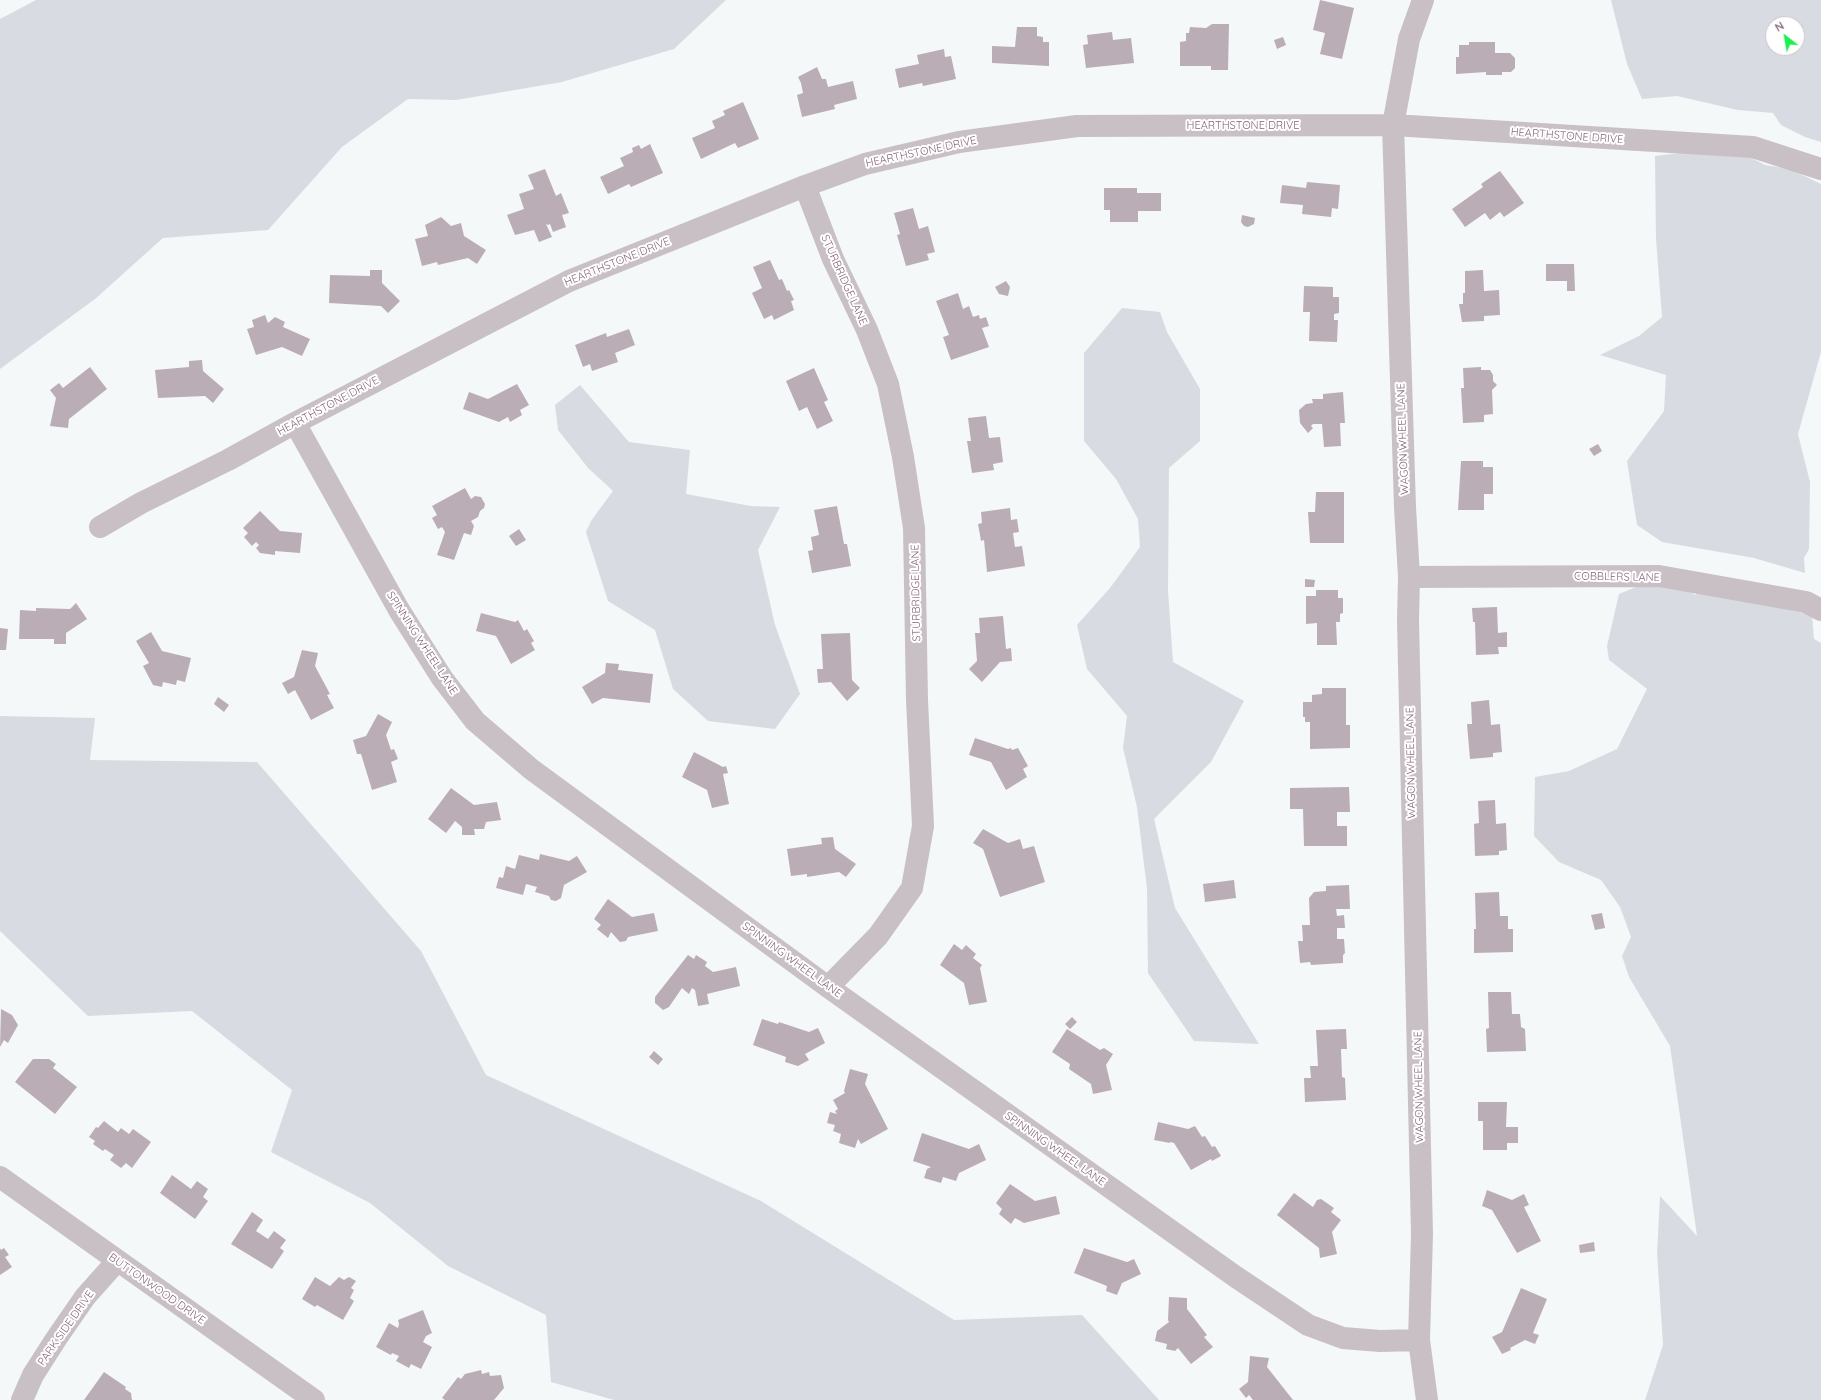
<!DOCTYPE html>
<style>
body{margin:0}
#map{position:relative;width:1821px;height:1400px;overflow:hidden;background:#f4f8f8;font-family:Quicksand,sans-serif}
canvas{display:block}
.north{position:absolute;left:1765px;top:16px;width:40px;height:40px;box-sizing:border-box;background:#fff;border:1px solid #cfc1c9;border-radius:50%;rotate:329deg;font-size:11px;font-weight:700;line-height:16px;text-align:center;color:#876578}
.north::after{content:'';display:block;margin:auto;width:14px;height:18px;background:#1eee4e;clip-path:polygon(50% 0,100% 100%,50% 72%,0 100%)}
</style>
<div id="map">
<canvas width="1821" height="1400"></canvas>
<div class="north">N</div>
</div>
<script>
const g = document.querySelector('canvas').getContext('2d');
g.lineJoin = 'round';
function fill(path, color) { g.fillStyle = color; g.fill(path, 'evenodd'); }
const shape = rows => new Path2D(rows.map(r => 'M' + r).join(''));
function stroke(path, color, width, dash) { g.strokeStyle = color; g.lineWidth = width; g.lineCap = dash ? 'butt' : 'round'; g.setLineDash(dash || []); g.stroke(path); }
function label(font, color, halo, rows, align = 'center') {
  g.font = font + ' Quicksand,sans-serif'; g.lineWidth = 4; g.setLineDash([]); g.textBaseline = 'middle'; g.strokeStyle = halo; g.fillStyle = color; for (const [text, x, y, turn = 0] of rows) {
    g.save(); g.translate(x, y); g.rotate((+turn || 0) * Math.PI / 180); g.textAlign = isNaN(turn) ? turn : align; if (halo) g.strokeText(text, 0, 0); g.fillText(text, 0, 0); g.restore();
  }
}
const green = shape([
 [36,0,726,0,674,49,562,82,456,100,408,99,342,147,268,230,163,238,95,299,0,369,0,19],
 [1611,0,1821,0,1821,142,1805,137,1781,125,1773,113,1738,110,1677,96,1642,99,1627,64],
 [1773,24,1797,24,1797,48,1773,48],
 [1680,153,1746,155,1765,165,1790,169,1821,184,1821,352,1798,434,1810,482,1809,549,1804,558,1805,573,1754,558,1662,542,1637,525,1627,461,1664,411,1666,375,1600,355,1639,336,1662,317,1656,239,1655,156],
 [1122,308,1160,312,1167,332,1200,389,1200,441,1169,468,1168,591,1173,662,1244,701,1211,762,1154,819,1175,908,1259,1044,1194,1041,1148,973,1147,889,1137,807,1123,748,1127,716,1087,669,1077,625,1110,588,1140,547,1138,519,1116,479,1084,441,1084,353],
 [580,385,629,442,690,450,686,494,751,506,780,507,758,550,775,625,800,694,775,729,708,721,673,689,655,630,608,601,586,532,591,521,613,491,588,468,558,430,555,405],
 [1669,583,1696,595,1697,588,1812,615,1814,639,1821,643,1821,1400,1645,1400,1663,1345,1657,1253,1660,1196,1697,1236,1670,1046,1629,977,1622,956,1631,937,1620,907,1601,880,1559,862,1534,836,1535,777,1569,771,1617,749,1647,689,1609,660,1607,646,1619,594,1643,584],
 [0,716,95,718,90,760,257,762,421,951,486,1075,761,1201,954,1320,1082,1315,1159,1400,614,1400,551,1382,546,1315,448,1266,370,1203,271,1152,292,1090,192,1011,88,1016,0,931]
]);
const building = shape([
 [1320,0,1354,8,1342,59,1320,54,1325,33,1313,30],
 [1212,24,1229,24,1228,70,1211,70,1211,66,1180,66,1180,42,1186,41,1186,33,1189,33,1190,27,1206,28],
 [1017,27,1037,27,1037,36,1043,37,1043,42,1049,42,1049,66,992,63,992,46,1015,47],
 [1112,32,1113,40,1131,38,1134,63,1086,68,1083,45,1088,44,1087,35],
 [1283,37,1286,45,1277,49,1274,40],
 [1469,42,1495,42,1495,53,1510,53,1515,58,1515,68,1511,72,1502,72,1502,75,1486,75,1486,72,1456,74,1456,57,1459,57,1459,45,1469,45],
 [944,49,945,57,951,56,956,79,923,86,922,83,899,88,895,69,919,64,917,55],
 [817,67,822,79,826,79,828,87,853,81,857,99,834,105,835,109,802,117,797,95,803,93,801,83,798,77],
 [743,102,759,139,738,148,735,143,701,159,692,138,715,128,712,121,725,115,723,111],
 [650,144,663,173,631,187,629,184,608,194,600,177,624,166,620,158,633,152,632,148,639,145,641,149],
 [545,169,556,196,561,193,569,213,562,215,566,227,553,232,550,224,548,225,546,224,552,237,539,242,534,230,515,235,507,215,524,209,519,194,534,189,528,175],
 [1500,171,1524,203,1504,217,1500,212,1490,220,1485,213,1465,227,1452,209,1483,187,1481,184],
 [1307,182,1340,185,1338,209,1332,208,1331,217,1302,214,1303,205,1280,203,1282,185,1306,188],
 [1104,188,1137,188,1137,193,1161,193,1161,211,1138,211,1138,222,1110,222,1110,210,1104,210],
 [913,208,919,229,928,226,935,252,927,254,929,260,906,266,897,235,900,234,894,213],
 [1242,215,1255,218,1254,224,1248,227,1244,226,1241,222],
 [441,217,451,226,461,223,464,236,486,250,477,264,468,258,438,265,437,262,422,266,415,239,428,236,425,225],
 [770,260,779,280,782,279,787,291,789,290,794,300,791,301,794,310,774,320,772,315,764,319,752,293,762,288,753,267],
 [1546,264,1574,264,1575,291,1567,291,1567,281,1546,281],
 [370,270,382,270,382,283,400,301,388,313,381,306,329,303,330,275,370,276],
 [1483,270,1484,291,1499,290,1500,315,1484,316,1484,321,1462,322,1459,304,1463,304,1463,293,1465,293,1465,271],
 [1006,281,1010,287,1008,296,999,294,995,287],
 [1304,286,1333,287,1333,297,1339,297,1339,313,1334,314,1334,320,1338,320,1337,342,1309,341,1310,312,1303,312],
 [958,293,963,309,969,306,973,317,979,315,980,319,986,317,989,326,982,328,989,347,951,360,943,337,949,335,936,301],
 [265,315,268,323,275,317,285,322,283,327,310,339,302,356,282,347,256,355,247,329,254,327,252,320],
 [629,329,635,345,615,353,618,362,592,371,590,364,583,367,575,345,606,333,607,337],
 [202,360,203,371,224,389,213,403,205,396,158,398,155,370,189,367,189,361],
 [90,367,107,389,69,419,68,428,50,426,56,398,50,390,59,383,63,388],
 [1481,367,1481,370,1490,370,1493,375,1493,381,1497,385,1492,390,1493,414,1484,415,1484,422,1463,423,1461,388,1464,388,1463,368],
 [814,368,828,400,824,402,833,421,817,429,807,407,799,411,786,381],
 [517,384,529,405,520,410,522,415,510,422,508,417,499,422,463,409,469,392,488,399],
 [1343,392,1345,423,1340,423,1341,446,1324,447,1322,424,1313,424,1311,426,1313,428,1308,433,1300,423,1299,410,1306,404,1313,403,1312,399,1323,399,1323,394],
 [986,416,989,438,1000,437,1003,462,993,464,994,470,972,473,967,441,971,441,968,418],
 [1598,444,1602,451,1594,456,1589,449],
 [1461,461,1483,461,1483,467,1493,467,1493,494,1484,494,1484,510,1458,510],
 [465,488,471,499,475,496,481,497,485,504,484,508,480,511,478,517,471,521,474,526,471,535,464,533,454,560,437,555,445,532,442,527,438,529,432,518,437,515,432,506],
 [1316,492,1344,492,1344,543,1310,543,1308,512,1315,512],
 [837,506,844,544,847,544,851,566,812,573,808,551,813,550,811,537,819,535,814,510],
 [1010,508,1011,520,1017,519,1019,532,1013,533,1015,547,1022,546,1025,566,987,572,984,540,981,541,978,524,982,523,981,512],
 [260,511,280,531,302,533,300,553,275,551,275,555,260,553,256,548,259,545,256,542,252,546,244,537,248,533,243,528],
 [519,529,526,540,516,546,509,536],
 [1305,579,1315,580,1314,587,1305,587],
 [1316,590,1338,590,1338,598,1343,598,1343,613,1340,614,1340,622,1336,622,1337,645,1317,645,1317,623,1306,624,1306,596,1316,596],
 [76,603,87,619,66,633,66,644,54,644,54,639,19,639,20,610,36,611,36,608,70,609],
 [1497,607,1498,633,1507,632,1507,647,1498,647,1499,654,1476,655,1475,622,1473,622,1472,608],
 [481,613,515,622,518,620,524,631,527,629,534,641,531,643,535,650,511,664,496,636,476,631],
 [1003,616,1006,649,1011,648,1012,661,1000,662,982,682,969,669,977,661,975,633,980,633,979,618],
 [0,628,8,629,6,650,0,650],
 [151,632,162,651,191,658,185,682,177,680,176,685,163,682,162,687,153,685,143,666,149,663,136,641],
 [850,633,852,680,860,688,847,701,831,682,818,683,817,669,823,669,821,634],
 [302,650,318,653,315,666,330,694,327,695,334,708,311,720,295,690,288,694,282,683,294,677],
 [606,663,619,664,618,670,653,674,650,703,603,698,592,704,582,687,605,673],
 [1322,688,1346,688,1346,725,1350,725,1350,748,1310,749,1310,722,1305,722,1305,717,1303,717,1303,702,1312,702,1312,695,1322,694],
 [218,697,229,705,224,712,214,704],
 [1489,700,1491,725,1500,724,1502,752,1493,753,1493,757,1470,759,1467,724,1472,724,1471,702],
 [378,714,392,722,386,735,391,750,394,749,398,759,391,762,397,782,372,790,361,754,357,754,353,740,366,736],
 [975,738,1008,749,1011,748,1012,750,1018,748,1028,766,1023,769,1027,777,1006,790,991,762,969,755],
 [694,752,723,767,726,766,728,773,723,774,729,804,712,808,707,790,682,777],
 [1349,787,1350,812,1337,812,1337,826,1347,826,1347,846,1304,846,1303,809,1290,809,1290,788],
 [451,788,474,805,497,802,501,820,486,822,484,829,474,829,475,835,462,835,462,827,455,821,446,833,428,819],
 [1495,800,1496,824,1506,823,1507,850,1499,851,1499,855,1475,856,1474,824,1479,823,1478,801],
 [983,829,1008,843,1020,839,1023,849,1034,846,1045,882,1000,897,983,849,973,843],
 [833,837,835,849,856,864,846,877,839,872,807,877,807,874,791,876,787,849,822,844,821,838],
 [540,854,569,861,577,856,587,872,564,885,561,898,556,901,551,900,549,896,535,892,537,887,526,884,523,895,496,888,499,877,503,878,506,866,515,869,519,855,539,860],
 [1234,880,1236,898,1205,902,1203,884],
 [1349,885,1350,909,1336,909,1337,916,1344,915,1345,928,1337,928,1337,939,1344,939,1345,953,1343,955,1343,963,1311,965,1310,962,1300,963,1298,941,1303,941,1302,925,1310,925,1309,898,1314,892,1326,891,1326,886],
 [1499,892,1500,916,1508,916,1508,929,1513,929,1513,952,1474,953,1474,929,1476,929,1475,893],
 [608,899,632,917,654,913,658,931,628,937,626,941,620,942,611,932,608,938,597,929,601,925,594,919],
 [1602,913,1605,928,1595,930,1591,915],
 [954,944,962,950,966,945,976,954,973,958,982,965,980,968,987,1002,969,1005,964,983,940,965],
 [688,955,694,959,696,955,707,962,705,966,713,972,736,967,740,986,707,994,709,1004,698,1006,695,990,692,988,689,994,682,988,669,1007,663,1010,655,1003,655,997],
 [1488,992,1511,992,1512,1014,1520,1014,1521,1027,1525,1029,1526,1051,1487,1052,1486,1029,1489,1028],
 [1,1009,12,1015,18,1025,8,1043,4,1040,0,1047],
 [1072,1017,1077,1022,1070,1029,1065,1024],
 [762,1019,778,1024,779,1022,809,1032,818,1028,825,1043,805,1054,809,1060,798,1066,785,1062,786,1057,753,1045],
 [1067,1029,1100,1050,1104,1048,1113,1054,1106,1065,1112,1090,1093,1094,1091,1084,1069,1069,1070,1064,1052,1052],
 [1346,1029,1347,1049,1341,1049,1342,1077,1345,1078,1346,1100,1305,1102,1304,1078,1311,1078,1310,1066,1318,1066,1316,1030],
 [654,1051,663,1059,658,1065,649,1057],
 [33,1059,49,1059,56,1064,53,1068,77,1087,55,1114,15,1082],
 [850,1069,868,1074,865,1084,888,1129,861,1144,858,1139,855,1148,839,1143,841,1134,833,1131,835,1125,827,1123,830,1112,837,1114,835,1111,838,1109,833,1100,845,1093,844,1091],
 [1478,1102,1507,1102,1506,1127,1518,1127,1518,1143,1507,1143,1507,1150,1483,1150,1483,1121,1478,1121],
 [104,1121,118,1132,121,1128,129,1134,133,1129,151,1142,132,1168,126,1163,121,1168,110,1160,114,1155,105,1149,103,1151,93,1144,95,1141,89,1137,96,1127,98,1128],
 [1158,1122,1188,1129,1195,1126,1202,1137,1205,1136,1212,1147,1215,1146,1221,1156,1212,1161,1211,1159,1191,1170,1174,1143,1170,1142,1170,1143,1154,1140],
 [922,1133,969,1149,979,1144,986,1160,959,1173,956,1181,943,1177,941,1183,924,1178,927,1169,931,1167,913,1161],
 [172,1175,191,1189,197,1181,208,1189,203,1197,208,1201,195,1219,160,1193],
 [1010,1184,1035,1201,1056,1196,1060,1214,1024,1223,1015,1218,1011,1224,999,1214,1002,1209,996,1203],
 [1487,1190,1512,1200,1524,1194,1529,1205,1524,1207,1541,1241,1517,1253,1492,1210,1482,1206],
 [1294,1193,1313,1207,1317,1200,1321,1199,1334,1208,1331,1212,1341,1220,1332,1232,1337,1254,1320,1258,1319,1248,1277,1215],
 [252,1212,263,1220,256,1231,268,1239,274,1231,286,1240,280,1248,284,1251,272,1269,231,1244],
 [1594,1242,1595,1251,1580,1253,1579,1245],
 [0,1248,1,1250,4,1248,9,1255,5,1257,12,1267,0,1275],
 [1084,1248,1127,1262,1134,1259,1141,1274,1122,1283,1117,1295,1106,1291,1107,1286,1074,1273],
 [315,1277,330,1286,339,1277,344,1280,349,1277,356,1281,351,1288,354,1290,350,1298,354,1301,343,1320,317,1305,315,1307,302,1299],
 [1521,1288,1547,1299,1533,1333,1539,1335,1535,1344,1525,1340,1510,1348,1511,1350,1502,1354,1492,1337,1502,1332],
 [1169,1297,1187,1298,1187,1309,1207,1335,1204,1337,1213,1347,1191,1364,1178,1348,1175,1351,1166,1349,1167,1344,1155,1341,1157,1331,1169,1322,1168,1320],
 [423,1310,432,1333,426,1336,423,1342,432,1347,421,1369,411,1364,409,1368,396,1361,399,1356,392,1353,391,1355,376,1347,389,1323,398,1328,399,1324,398,1320],
 [1250,1356,1269,1358,1267,1367,1293,1400,1253,1400,1249,1395,1246,1398,1239,1389,1248,1382],
 [481,1370,482,1374,489,1372,490,1376,501,1375,504,1388,494,1400,445,1400,442,1398,458,1377,461,1379,465,1374],
 [104,1372,126,1387,125,1389,131,1393,132,1400,84,1400]
]);
const minor = shape([
 [1423,0,1409,39,1393,125,1405,507,1409,577,1408,621,1422,1234,1419,1340,1427,1400],
 [805,186,833,259,867,330,888,384,903,457,914,528,917,700,923,826,912,888,878,936,828,987],
 [295,423,399,610,442,678,475,721,531,769,828,987,1236,1277,1308,1325,1343,1338,1380,1341,1419,1340],
 [100,527,141,503,228,460,295,423,569,281,805,186,865,164,959,142,1077,126,1393,125,1753,147,1821,169],
 [1409,577,1659,576,1806,602,1821,610],
 [0,1177,314,1400],
 [22,1400,33,1375,56,1339,85,1297,117,1261]
]);
const streetNames = [
 ["HEARTHSTONE DRIVE",1243,126],
 ["HEARTHSTONE DRIVE",1567,136,4],
 ["HEARTHSTONE DRIVE",921,152,-12],
 ["HEARTHSTONE DRIVE",617,262,-22],
 ["STURBRIDGE LANE",844,280,66],
 ["HEARTHSTONE DRIVE",328,406,-28],
 ["WAGON WHEEL LANE",1403,439,-92],
 ["COBBLERS LANE",1617,577,1],
 ["STURBRIDGE LANE",916,593,-91],
 ["SPINNING WHEEL LANE",422,643,57],
 ["WAGON WHEEL LANE",1411,763,-91],
 ["SPINNING WHEEL LANE",792,960,36],
 ["WAGON WHEEL LANE",1419,1087,-91],
 ["SPINNING WHEEL LANE",1055,1149,35],
 ["BUTTONWOOD DRIVE",157,1289,35],
 ["PARK SIDE DRIVE",66,1328,-55]
];
fill(green, '#d8dce2');
fill(building, '#bbadb6');
stroke(minor, '#c9c0c5', 22);
label('11px', '#876578', '#fff', streetNames);
</script>
